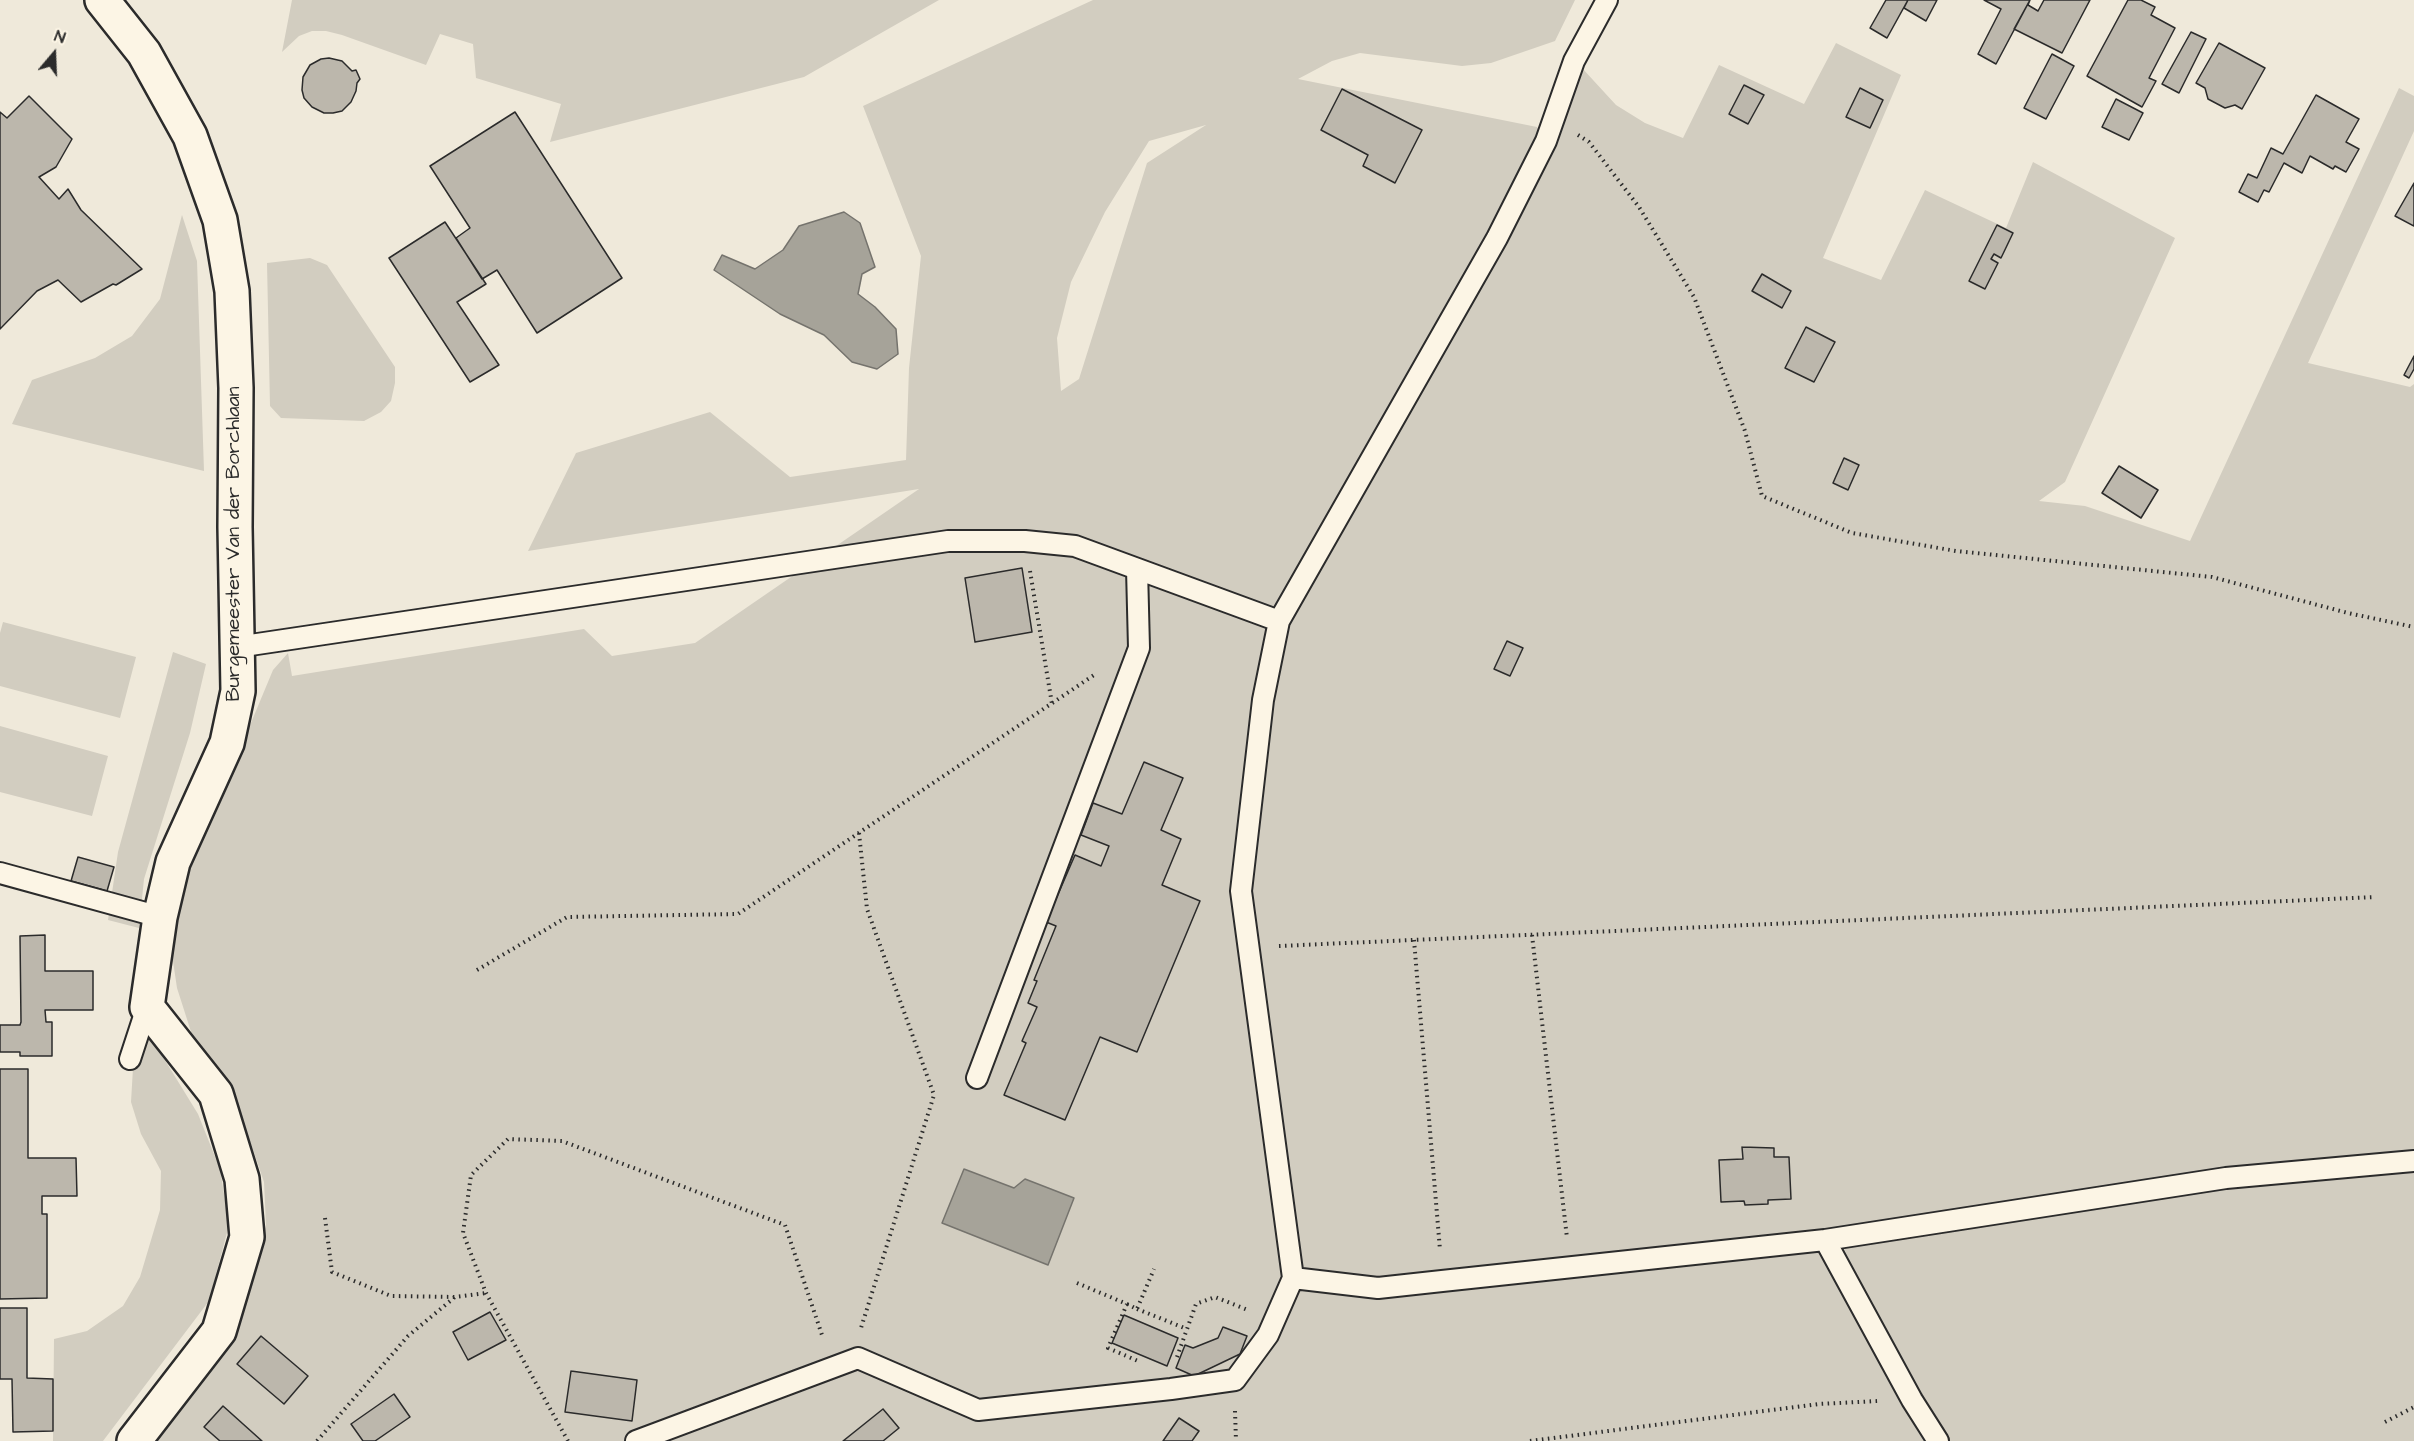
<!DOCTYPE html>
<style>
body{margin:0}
#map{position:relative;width:2414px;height:1441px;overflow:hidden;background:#efe9da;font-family:"Architects Daughter",sans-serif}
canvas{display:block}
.north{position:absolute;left:24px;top:24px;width:60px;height:60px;-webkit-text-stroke:4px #fcf5e5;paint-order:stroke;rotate:19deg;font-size:16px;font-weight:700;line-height:24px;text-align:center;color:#2b2b2b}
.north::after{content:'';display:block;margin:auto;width:21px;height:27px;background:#2b2b2b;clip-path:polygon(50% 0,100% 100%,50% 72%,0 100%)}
</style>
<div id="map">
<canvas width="2414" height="1441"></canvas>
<div class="north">N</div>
</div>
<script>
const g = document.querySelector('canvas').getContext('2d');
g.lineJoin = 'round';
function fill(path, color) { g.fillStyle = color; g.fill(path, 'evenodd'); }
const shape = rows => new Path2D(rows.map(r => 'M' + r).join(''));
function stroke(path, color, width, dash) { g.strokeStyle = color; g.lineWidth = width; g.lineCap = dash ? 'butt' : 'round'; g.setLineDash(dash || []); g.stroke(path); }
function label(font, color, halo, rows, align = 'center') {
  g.font = font + ' "Architects Daughter",sans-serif'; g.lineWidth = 6; g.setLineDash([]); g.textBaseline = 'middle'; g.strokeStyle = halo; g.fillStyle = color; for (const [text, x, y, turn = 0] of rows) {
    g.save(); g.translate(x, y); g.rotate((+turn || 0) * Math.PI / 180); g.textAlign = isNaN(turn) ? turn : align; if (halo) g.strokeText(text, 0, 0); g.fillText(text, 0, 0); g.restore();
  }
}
const green = shape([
 [292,0,939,0,804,77,550,142,561,104,476,78,473,44,440,34,426,65,342,35,326,31,312,31,299,36,282,52],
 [1093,0,1575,0,1555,41,1491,63,1462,66,1360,53,1332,61,1298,79,1537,127,1552,154,1558,143,1582,68,1616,105,1645,123,1683,138,1719,65,1804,104,1836,43,1901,75,1823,258,1881,280,1925,190,2006,228,2033,162,2175,238,2065,482,2039,501,2085,506,2190,541,2399,88,2414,96,2414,131,2308,363,2410,387,2414,384,2414,1441,149,1441,209,1363,243,1308,266,1225,264,1182,251,1144,220,1080,193,1038,177,988,170,941,179,884,228,778,273,670,288,653,292,676,584,629,612,656,695,643,919,489,528,551,576,453,710,412,790,477,906,460,909,368,921,256,863,106],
 [1206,125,1147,163,1079,379,1061,391,1057,338,1071,282,1105,212,1149,141],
 [182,215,197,261,204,471,12,424,32,380,95,358,132,336,160,299],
 [310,258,327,265,395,367,395,383,391,401,381,412,364,421,281,418,270,406,267,263],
 [3,622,136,657,120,718,0,686,0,633],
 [173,652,206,664,190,733,144,879,139,928,108,920,118,852],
 [0,726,108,756,92,816,0,792],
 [148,1020,155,1044,198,1114,220,1169,229,1225,209,1301,103,1441,53,1441,54,1339,87,1331,123,1306,140,1277,160,1210,161,1171,141,1134,131,1102,133,1068]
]);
const water = shape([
 [844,212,860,223,875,267,862,274,858,294,875,307,896,329,898,354,877,369,852,362,824,335,780,314,714,270,722,255,755,269,783,250,799,226,844,212],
 [964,1169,1014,1188,1025,1179,1074,1198,1048,1265,942,1223,964,1169]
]);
const building = shape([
 [1886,0,1908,0,1887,38,1870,28,1886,0],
 [1908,0,1937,0,1926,21,1904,8,1908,0],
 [1984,0,2030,0,1996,64,1978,54,2001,9,1984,0],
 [2030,0,2028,5,2038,11,2044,0,2090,0,2062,53,2014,29,2030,0],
 [2128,0,2141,0,2155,7,2151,15,2175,28,2149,78,2156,81,2142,107,2087,76,2128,0],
 [2191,32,2206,39,2179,93,2162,84,2191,32],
 [2219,43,2265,68,2242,109,2235,105,2225,108,2208,99,2205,88,2196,83,2219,43],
 [2052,54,2074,66,2046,119,2024,108,2052,54],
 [329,58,342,61,352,71,356,70,360,79,357,83,356,91,351,102,342,111,333,113,324,113,312,107,304,98,302,90,303,77,310,65,321,59,329,58],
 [1744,85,1764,95,1748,124,1729,114,1744,85],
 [1860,88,1883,100,1870,128,1846,117,1860,88],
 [1342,89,1422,130,1395,183,1363,166,1368,155,1321,130,1342,89],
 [2316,95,2359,119,2346,142,2359,149,2346,172,2335,166,2333,169,2310,156,2302,173,2284,163,2269,192,2264,190,2258,202,2239,192,2248,174,2257,178,2271,148,2283,154,2316,95],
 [29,96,72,139,56,167,39,177,59,199,68,189,81,210,142,269,116,285,113,284,81,302,58,280,37,291,0,329,0,112,7,118,29,96],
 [2116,99,2143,113,2129,140,2102,127,2116,99],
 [515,112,622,278,537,333,497,270,482,279,456,238,470,228,430,166,515,112],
 [2414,183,2414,226,2395,216,2414,183],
 [445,222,486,284,457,302,499,365,470,382,389,258,445,222],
 [1997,225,2013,233,2001,258,1994,254,1991,259,1998,263,1985,289,1969,281,1997,225],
 [1762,274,1791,291,1782,308,1752,291,1762,274],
 [1806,327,1835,342,1814,382,1785,368,1806,327],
 [2414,356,2414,369,2409,378,2404,375,2414,356],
 [1844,458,1859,465,1848,490,1833,483,1844,458],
 [2119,466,2158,490,2141,518,2102,493,2119,466],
 [1022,568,1032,632,975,642,965,578,1022,568],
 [1507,641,1523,648,1510,676,1494,669,1507,641],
 [1144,762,1183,778,1161,830,1181,839,1162,885,1200,901,1137,1052,1100,1037,1065,1120,1004,1095,1026,1043,1022,1041,1037,1007,1028,1003,1037,981,1034,980,1056,926,1046,922,1075,855,1101,866,1109,846,1081,835,1093,803,1122,814,1144,762],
 [78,857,114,867,107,891,71,881,78,857],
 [45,935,45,971,93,971,93,1010,45,1010,46,1022,52,1022,52,1056,20,1056,20,1052,0,1052,0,1025,20,1025,21,1022,20,936,45,935],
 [0,1069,28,1069,28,1158,76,1158,77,1196,42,1196,42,1214,47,1214,47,1298,0,1299,0,1069],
 [1742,1147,1774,1148,1774,1157,1789,1157,1791,1199,1768,1200,1768,1204,1745,1205,1744,1201,1721,1202,1719,1160,1743,1159,1742,1147],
 [0,1308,27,1308,27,1378,53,1379,53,1431,13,1432,12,1379,0,1379,0,1308],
 [490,1312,506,1340,468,1360,453,1332,490,1312],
 [1124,1315,1178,1338,1167,1366,1112,1343,1124,1315],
 [1223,1327,1247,1336,1240,1354,1194,1376,1176,1368,1185,1345,1193,1348,1218,1338,1223,1327],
 [261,1336,308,1376,284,1404,237,1364,261,1336],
 [571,1371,637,1380,632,1421,565,1412,571,1371],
 [394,1394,410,1417,375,1441,363,1441,351,1424,394,1394],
 [223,1406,262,1441,220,1441,204,1427,223,1406],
 [883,1409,899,1428,883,1441,843,1441,883,1409],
 [1179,1418,1199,1431,1192,1441,1163,1441,1179,1418]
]);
const path = shape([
 [1578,135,1589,142,1639,207,1694,297,1745,431,1762,496,1852,533,1956,551,2212,577,2348,613,2414,627],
 [1030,571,1052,704],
 [859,833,867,909,934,1095,861,1328],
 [1532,935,1567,1238],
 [1414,940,1440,1250],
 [1279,946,2375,897],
 [477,970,567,917,738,914,1097,673],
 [325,1218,332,1272,391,1296,455,1297],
 [1077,1283,1127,1304,1108,1348,1138,1361],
 [1127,1304,1137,1309,1154,1269],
 [1137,1309,1187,1329],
 [1177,1357,1196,1304,1215,1297,1248,1310],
 [1235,1411,1236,1441],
 [2385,1422,2414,1407],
 [317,1441,408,1336,455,1297,486,1293],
 [568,1441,486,1293,463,1233,471,1175,508,1139,562,1141,785,1225,823,1338],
 [1530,1441,1819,1404,1878,1401]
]);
const lane = shape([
 [237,647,948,541,1025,541,1075,546,1279,621],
 [0,873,160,917],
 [130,1059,147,1007],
 [977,1078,1139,648,1137,569],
 [1825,1240,1912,1400,1938,1441],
 [1293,1278,1378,1288,1442,1281,1825,1240,2226,1178,2414,1161],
 [636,1441,858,1358,978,1410,1171,1389,1235,1380,1268,1335,1293,1278,1241,891,1263,700,1279,621,1497,238,1546,141,1574,61,1607,0]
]);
const street = shape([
 [102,0,144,53,190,136,220,220,232,291,236,388,235,527,238,691,227,743,173,862,160,917,147,1007,216,1094,242,1179,247,1237,219,1331,134,1441]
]);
const streetNames = [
 ["Burgemeester Van der Borchlaan",235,544,-90]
];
fill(green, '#d2cdc0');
fill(water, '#a6a399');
stroke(water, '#75736d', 1.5);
fill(building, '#bcb7ac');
stroke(building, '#2b2b2b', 1.5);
stroke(lane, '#2b2b2b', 24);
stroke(street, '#2b2b2b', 38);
stroke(path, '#2b2b2b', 4, [1.5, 4.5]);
stroke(lane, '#fcf5e5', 20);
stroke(street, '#fcf5e5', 33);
label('20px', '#2b2b2b', '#fcf5e5', streetNames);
</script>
